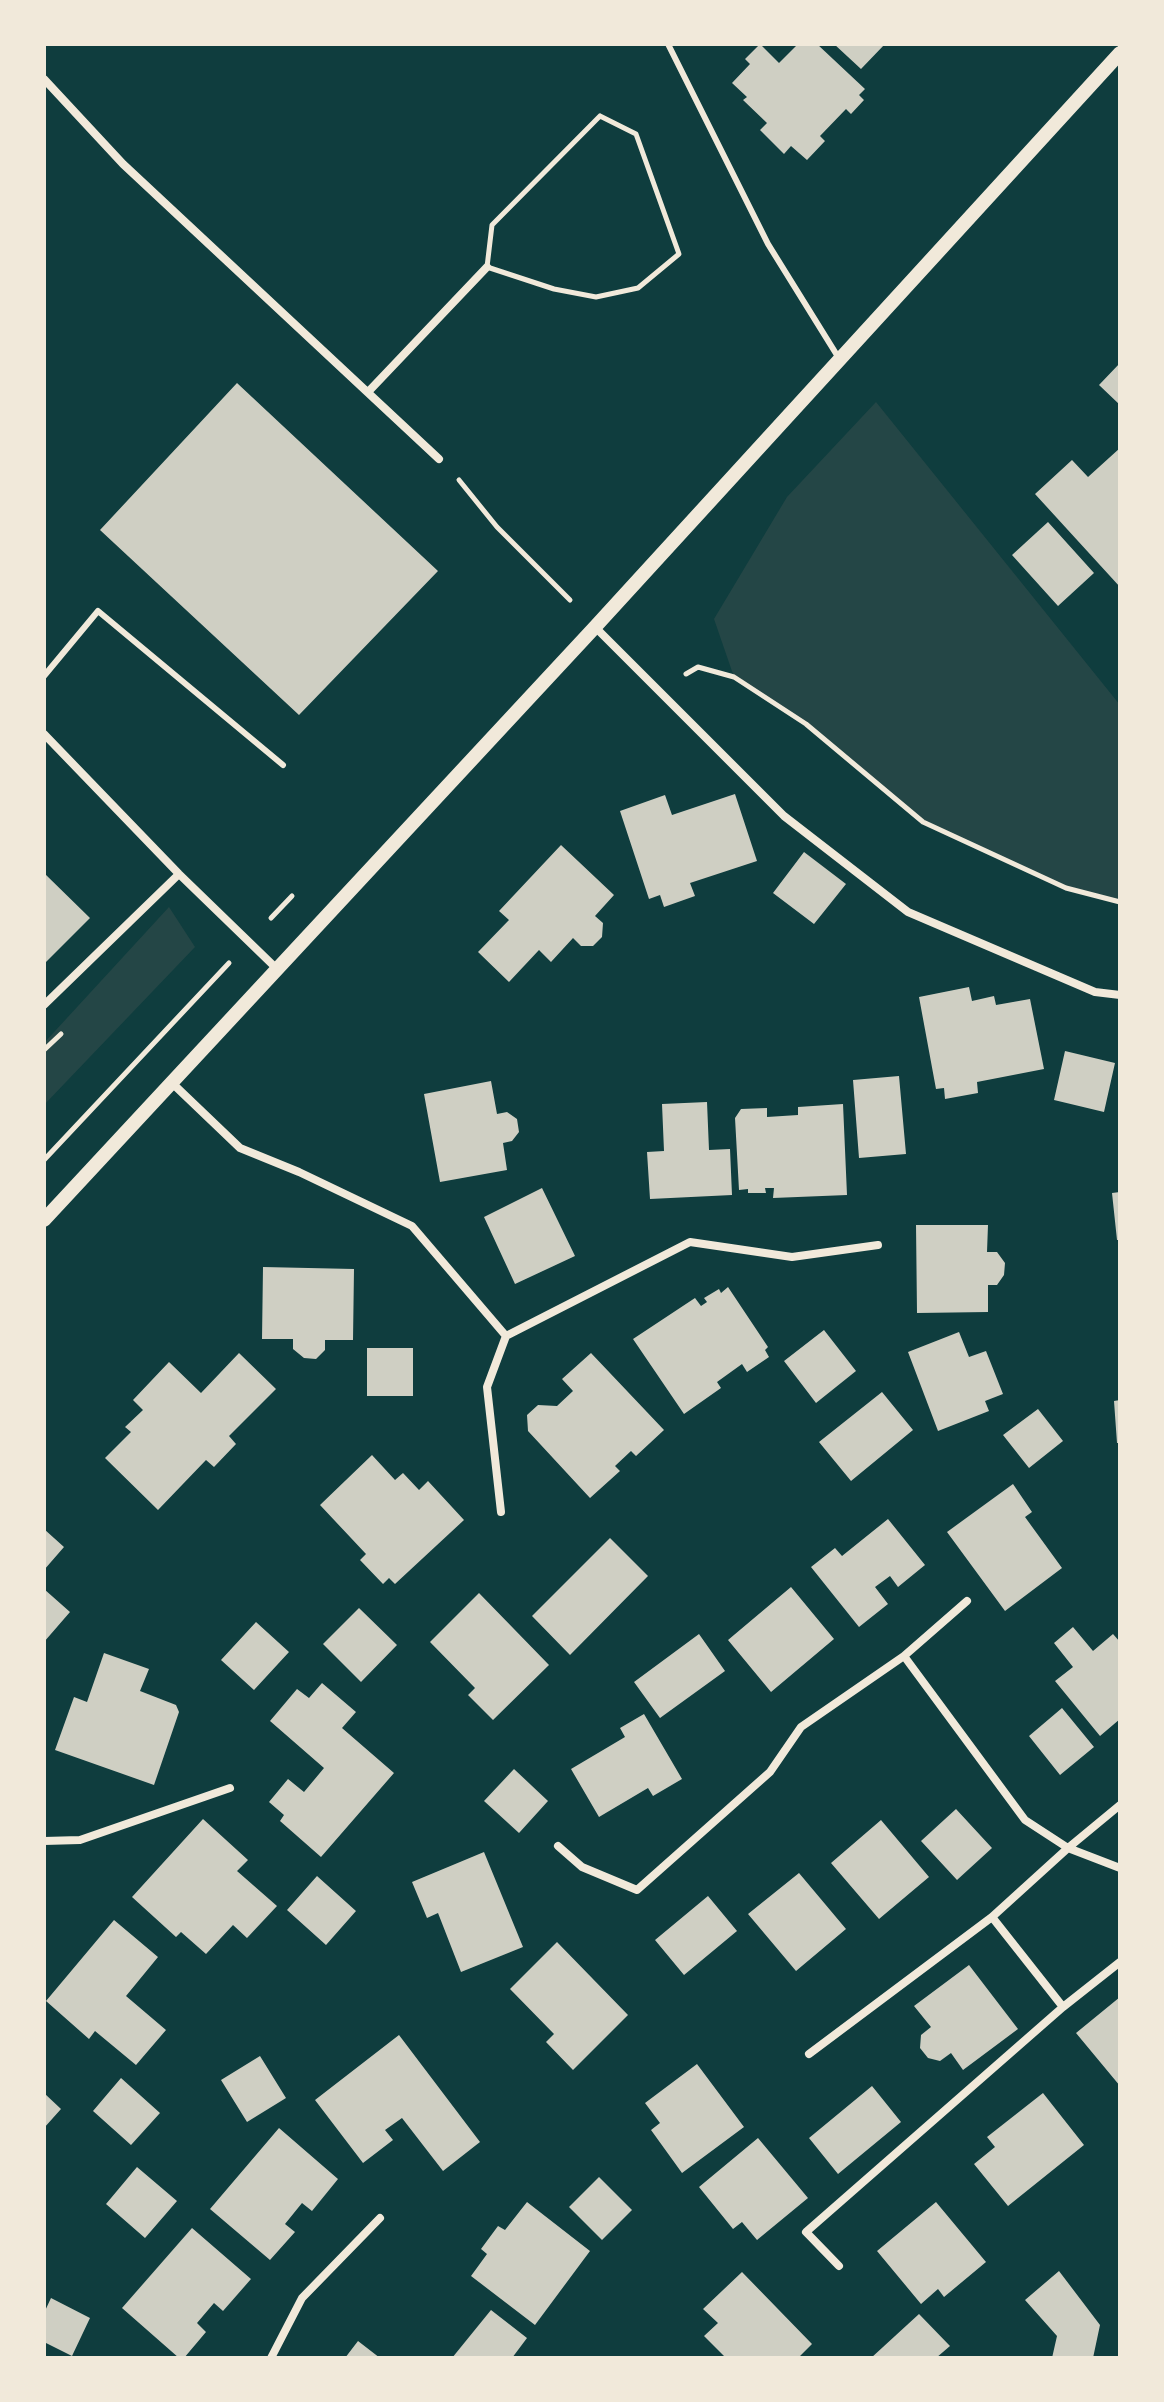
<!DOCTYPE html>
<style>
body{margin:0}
#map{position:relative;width:1164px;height:2402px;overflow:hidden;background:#0f3d3e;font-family:"PT Serif",serif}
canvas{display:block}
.frame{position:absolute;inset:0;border:46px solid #f1e9da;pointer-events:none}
</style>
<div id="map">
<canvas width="1164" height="2402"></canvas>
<div class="frame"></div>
</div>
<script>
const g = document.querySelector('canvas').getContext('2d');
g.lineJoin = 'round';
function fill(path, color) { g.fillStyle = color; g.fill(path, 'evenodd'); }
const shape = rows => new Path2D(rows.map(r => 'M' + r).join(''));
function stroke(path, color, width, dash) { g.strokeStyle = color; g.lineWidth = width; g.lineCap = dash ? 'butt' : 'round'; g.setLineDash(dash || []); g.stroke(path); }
const green = shape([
 [876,402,1120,705,1120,902,1066,888,923,822,806,724,734,677,714,619,787,497],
 [169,907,195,947,44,1105,44,1043]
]);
const building = shape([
 [760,44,779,63,798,44,817,44,865,89,859,95,864,100,851,114,846,109,820,136,825,141,807,160,791,146,784,154,760,130,767,123,743,100,747,97,732,83,750,64,745,59],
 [834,44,885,44,861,69],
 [1120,363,1120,405,1099,385],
 [237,383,438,571,299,715,100,530],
 [1120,448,1120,587,1035,494,1072,460,1088,477],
 [1048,522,1094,573,1058,606,1012,555],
 [735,794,757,861,690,883,695,896,664,907,660,895,649,899,620,811,665,795,672,815],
 [561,845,614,895,595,916,603,923,602,937,593,946,581,946,573,938,551,962,539,950,509,982,478,952,509,920,499,911],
 [804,852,846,884,814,924,773,893],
 [44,873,90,918,44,964],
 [969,987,972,1001,994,996,996,1005,1030,999,1044,1069,977,1082,978,1093,945,1099,944,1088,936,1089,919,997],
 [1065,1051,1115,1063,1104,1112,1054,1100],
 [899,1076,906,1154,859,1158,853,1080],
 [491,1081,497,1114,507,1112,517,1119,519,1132,512,1141,503,1143,507,1170,440,1182,424,1094],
 [707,1102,709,1150,730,1149,732,1195,650,1199,647,1152,664,1151,662,1104],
 [843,1104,847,1195,773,1198,774,1188,765,1188,766,1193,748,1193,748,1189,739,1190,735,1118,741,1109,767,1108,767,1117,798,1115,798,1107],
 [542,1188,575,1256,515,1284,484,1217],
 [1120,1192,1120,1240,1117,1240,1112,1193],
 [916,1225,988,1225,987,1252,997,1252,1005,1263,1004,1275,997,1285,988,1285,988,1312,917,1313],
 [263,1267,354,1269,353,1340,325,1340,325,1350,316,1359,304,1358,293,1349,293,1339,262,1339],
 [728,1287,768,1347,765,1350,769,1357,747,1372,742,1364,717,1382,721,1388,684,1414,633,1339,695,1298,701,1306,707,1302,704,1298,719,1289,721,1293],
 [824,1330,856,1371,816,1403,784,1361],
 [959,1332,969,1357,986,1351,1003,1394,985,1401,989,1411,938,1431,908,1352],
 [367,1348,413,1348,413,1396,367,1396],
 [239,1353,276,1389,229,1436,236,1444,214,1467,206,1460,158,1510,105,1458,131,1432,125,1427,143,1410,133,1400,169,1362,201,1393],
 [591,1353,664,1430,636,1456,631,1451,615,1466,620,1471,590,1498,528,1431,527,1415,538,1405,557,1406,573,1391,562,1379],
 [882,1392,913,1430,851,1481,819,1442],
 [1120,1400,1120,1443,1117,1443,1114,1401],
 [1038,1409,1063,1441,1029,1468,1003,1435],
 [372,1455,395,1480,403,1473,419,1490,428,1481,464,1520,395,1584,389,1578,383,1584,360,1560,366,1554,320,1505],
 [1013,1484,1032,1512,1025,1517,1062,1568,1005,1611,947,1532],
 [888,1519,925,1565,898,1587,890,1576,875,1587,888,1604,859,1627,811,1567,835,1548,842,1556],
 [44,1529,64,1547,44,1570],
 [610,1538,648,1576,570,1655,532,1616],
 [791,1587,834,1639,771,1692,728,1640],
 [44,1589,70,1612,44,1642],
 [479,1593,549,1665,493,1720,468,1695,475,1688,430,1642],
 [359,1608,397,1645,361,1682,323,1644],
 [256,1622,289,1652,254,1690,221,1660],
 [1073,1627,1093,1651,1113,1634,1120,1642,1120,1719,1100,1736,1055,1681,1073,1667,1054,1643],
 [699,1634,725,1671,660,1718,634,1682],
 [104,1653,149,1669,140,1691,176,1705,179,1712,154,1785,55,1750,74,1697,87,1702],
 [322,1683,356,1712,342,1728,394,1773,321,1857,280,1821,284,1815,269,1802,288,1779,304,1792,324,1768,270,1721,297,1689,309,1698],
 [1062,1708,1094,1747,1060,1775,1029,1736],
 [644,1714,682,1779,653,1796,648,1788,599,1817,571,1769,625,1737,620,1728],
 [514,1769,548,1801,519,1833,484,1801],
 [956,1809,992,1848,957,1880,921,1841],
 [203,1819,248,1860,237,1871,277,1906,247,1938,233,1925,206,1954,181,1932,176,1937,132,1897],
 [881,1820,929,1877,879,1919,831,1863],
 [484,1852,523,1947,461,1972,438,1913,427,1918,412,1882],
 [799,1873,846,1929,796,1971,748,1914],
 [317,1876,356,1911,326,1945,287,1910],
 [708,1896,737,1931,684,1975,655,1940],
 [114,1920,158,1957,126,1996,166,2030,136,2065,95,2031,89,2039,46,2001],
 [557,1942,628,2015,573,2070,546,2042,554,2034,510,1989],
 [969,1965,1018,2029,963,2070,951,2053,940,2061,928,2058,920,2048,921,2035,931,2027,914,2006],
 [1120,1997,1120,2086,1076,2033],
 [399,2035,480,2142,443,2171,402,2118,385,2130,393,2140,363,2163,315,2100],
 [260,2056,286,2098,247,2122,221,2080],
 [697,2064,744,2127,682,2173,651,2130,660,2123,645,2103],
 [121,2078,160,2113,131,2145,93,2111],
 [872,2086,901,2122,838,2174,809,2138],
 [44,2093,61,2109,44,2128],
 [1043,2093,1084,2145,1008,2206,974,2164,995,2147,987,2137],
 [279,2128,338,2179,312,2211,302,2203,285,2224,295,2232,270,2260,210,2209],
 [758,2138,808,2198,757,2240,742,2222,733,2229,699,2187],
 [137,2167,177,2201,145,2238,106,2204],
 [599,2177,632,2210,602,2240,569,2207],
 [527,2202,590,2251,535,2325,471,2276,487,2254,481,2249,498,2226,505,2230],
 [936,2202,986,2262,944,2297,938,2289,921,2304,877,2251],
 [192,2228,251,2279,223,2311,214,2303,197,2323,206,2332,184,2358,179,2358,122,2308],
 [1059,2271,1100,2325,1093,2358,1052,2358,1057,2336,1025,2300],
 [742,2272,812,2344,798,2358,726,2358,704,2336,718,2323,703,2309],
 [51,2298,90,2318,72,2356,44,2342,44,2313],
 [491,2310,527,2338,512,2358,452,2358],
 [919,2314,950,2346,936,2358,871,2358],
 [358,2341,380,2358,345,2358]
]);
const path = shape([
 [600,116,636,134,679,254,638,288,596,297,554,289,487,267,492,225,600,116],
 [459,480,497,527,570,600],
 [686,674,698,667,734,677,806,724,923,822,1066,888,1120,902],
 [271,918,292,896],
 [44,1050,61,1034],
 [44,1160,229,963]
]);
const service = shape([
 [668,44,768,244,840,360],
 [44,676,98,611,283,765]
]);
const minor = shape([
 [44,79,123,164,439,459],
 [369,391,487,267],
 [595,627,784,816,908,912,1095,992,1120,995],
 [44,734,179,874,276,968],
 [44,1005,179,874],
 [171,1082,240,1148,299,1172,412,1226,506,1336,487,1387,501,1512],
 [506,1336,690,1242,792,1257,878,1245],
 [904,1656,1025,1820,1068,1848,1120,1805],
 [44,1841,80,1840,230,1788],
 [558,1846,582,1867,637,1890,770,1772,801,1727,904,1656,967,1601],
 [1063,2007,1120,1962],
 [809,2054,992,1917,1068,1848,1120,1868],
 [839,2266,806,2232,1063,2007,992,1917],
 [271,2358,302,2298,380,2218]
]);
const tertiary = shape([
 [44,1220,595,627,1120,53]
]);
fill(green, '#244646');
fill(building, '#cfcfc3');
stroke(path, '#f1e9da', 5);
stroke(service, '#f1e9da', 6);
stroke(minor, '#f1e9da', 8);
stroke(tertiary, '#f1e9da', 14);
</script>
